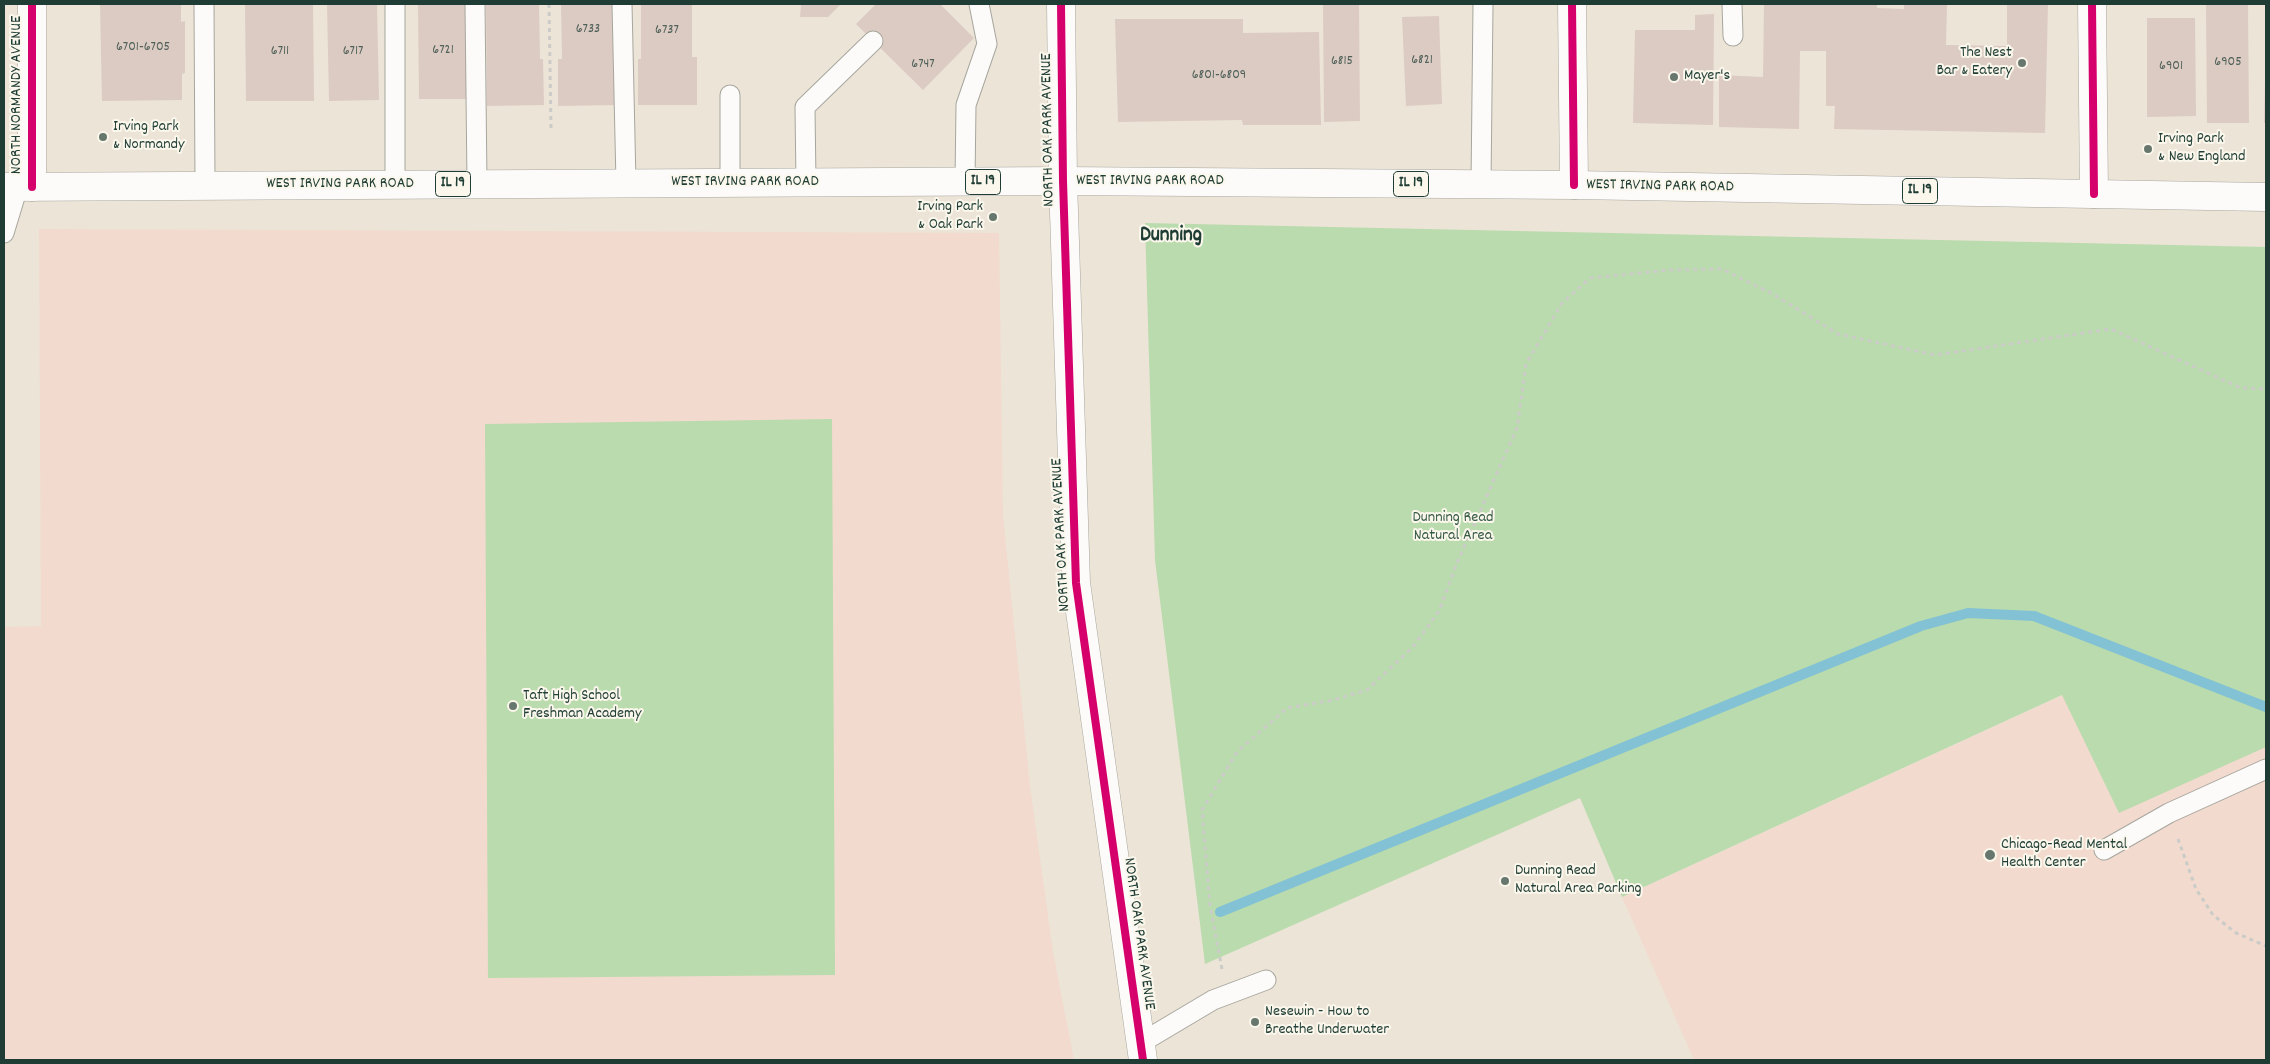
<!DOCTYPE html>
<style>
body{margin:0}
#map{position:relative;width:2270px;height:1064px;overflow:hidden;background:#ece4d7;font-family:Dekko,sans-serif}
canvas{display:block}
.frame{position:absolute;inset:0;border:5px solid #1f3d34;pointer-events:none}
</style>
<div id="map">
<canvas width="2270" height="1064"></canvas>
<div class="frame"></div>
</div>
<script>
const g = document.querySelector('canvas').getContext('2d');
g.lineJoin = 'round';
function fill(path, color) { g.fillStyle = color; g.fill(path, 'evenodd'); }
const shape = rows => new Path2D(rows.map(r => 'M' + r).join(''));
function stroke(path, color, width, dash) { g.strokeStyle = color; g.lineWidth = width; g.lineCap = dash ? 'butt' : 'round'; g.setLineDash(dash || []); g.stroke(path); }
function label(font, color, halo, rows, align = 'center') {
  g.font = font + ' Dekko,sans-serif'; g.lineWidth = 4; g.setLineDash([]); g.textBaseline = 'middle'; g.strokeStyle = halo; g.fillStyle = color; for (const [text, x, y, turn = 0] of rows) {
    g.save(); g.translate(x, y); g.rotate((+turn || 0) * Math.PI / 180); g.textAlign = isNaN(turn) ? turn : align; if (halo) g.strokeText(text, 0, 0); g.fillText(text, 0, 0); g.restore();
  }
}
const built = shape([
 [39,229,999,233,1003,515,1030,786,1053,952,1074,1060,4,1060,4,627,41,626],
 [2063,695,2119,812,2266,747,2266,1060,1694,1060,1622,897]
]);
const green = shape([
 [1145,223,2266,247,2266,747,2119,813,2062,695,1622,897,1580,798,1205,964,1155,560],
 [832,419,835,975,488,978,485,424]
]);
const stream = shape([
 [1220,912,1921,626,1968,613,2034,616,2266,707]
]);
const building = shape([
 [100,4,181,4,181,22,185,21,185,73,182,74,182,100,102,101],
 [245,4,313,4,314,101,246,101],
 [327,4,377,4,379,100,329,101],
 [418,4,467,4,469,99,419,99],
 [486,4,539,4,540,59,543,59,544,105,487,106],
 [561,4,614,4,617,105,558,106,558,59,562,59],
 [641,4,692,4,692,57,697,57,697,105,638,105,638,59,641,59],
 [801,4,841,4,828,17,800,17],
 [876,4,940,4,974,38,923,90,856,24],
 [1323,4,1359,4,1360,121,1324,122],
 [1764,4,1877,4,1877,8,1904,9,1904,4,1947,4,1946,45,2007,46,2007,4,2048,4,2045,133,1834,129,1835,106,1826,106,1826,51,1800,51,1799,129,1719,127,1719,75,1763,77],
 [2206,4,2248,4,2249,123,2207,123],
 [1714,14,1713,125,1633,123,1635,30,1695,30,1695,15],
 [1439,16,1442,104,1406,106,1402,17],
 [2147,18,2195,18,2196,116,2147,117],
 [1115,19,1243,19,1243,33,1319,32,1321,125,1243,125,1242,120,1118,122],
 [2265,80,2266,80,2266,123,2264,123]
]);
const path = shape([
 [549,4,551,129],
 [2178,839,2196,889,2213,915,2236,933,2266,946],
 [1222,969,1210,905,1202,810,1237,752,1287,708,1333,700,1367,690,1413,647,1439,611,1457,563,1517,428,1526,364,1562,303,1590,278,1669,270,1722,269,1773,294,1838,334,1935,355,2111,329,2241,388,2266,389]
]);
const lane = shape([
 [204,4,205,186],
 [395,4,395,185],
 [475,4,477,184],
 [622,4,626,183],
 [1732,4,1733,36],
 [730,95,730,183],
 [965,182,966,105,987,44,979,4],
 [806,183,805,107,873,41],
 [1481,185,1483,4],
 [4,233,18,187],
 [2104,850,2169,813,2266,769],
 [1139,1044,1213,1000,1266,980]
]);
const street = shape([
 [32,4,32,187],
 [1572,4,1574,185],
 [2092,4,2094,194]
]);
const secondary = shape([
 [1061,4,1063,181,1076,583,1143,1060]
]);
const primary = shape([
 [4,187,1063,181,1574,185,2266,197]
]);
const cycleway = shape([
 [32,4,32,187],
 [1061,4,1063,181,1076,583,1143,1060],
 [1572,4,1574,185],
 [2092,4,2094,194]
]);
const markers = [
 [2022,63,5,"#67776d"],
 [1674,77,5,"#67776d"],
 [103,137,5,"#67776d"],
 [2148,149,5,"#67776d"],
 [993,217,5,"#67776d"],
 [513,706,5,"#67776d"],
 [1990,855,6,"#67776d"],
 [1505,881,5,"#67776d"],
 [1255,1022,5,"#67776d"]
];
const numberNames = [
 ["6733",588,30],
 ["6737",667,31],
 ["6701-6705",143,48],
 ["6721",443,51],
 ["6711",280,52],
 ["6717",353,52],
 ["6821",1422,61],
 ["6815",1342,62],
 ["6905",2228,63],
 ["6747",923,65],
 ["6901",2171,67],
 ["6801-6809",1219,76]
];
const shields = [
 [983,182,35],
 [453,184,35],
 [1411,184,35],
 [1920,191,35]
];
const shieldNames = [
 ["IL 19",983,182],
 ["IL 19",453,184],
 ["IL 19",1411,184],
 ["IL 19",1920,191]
];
const poiNames = [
 ["The Nest",2012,54,"right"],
 ["Bar & Eatery",2012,72,"right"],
 ["Mayer's",1684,77],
 ["Irving Park",113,128],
 ["& Normandy",113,146],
 ["Irving Park",2158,140],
 ["& New England",2158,158],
 ["Irving Park",983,208,"right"],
 ["& Oak Park",983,226,"right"],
 ["Taft High School",523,697],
 ["Freshman Academy",523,715],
 ["Chicago-Read Mental",2001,846],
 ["Health Center",2001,864],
 ["Dunning Read",1515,872],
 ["Natural Area Parking",1515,890],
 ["Nesewin - How to",1265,1013],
 ["Breathe Underwater",1265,1031]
];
const streetNames = [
 ["NORTH NORMANDY AVENUE",18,95,-90],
 ["NORTH OAK PARK AVENUE",1049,130,-91],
 ["WEST IRVING PARK ROAD",1150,182],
 ["WEST IRVING PARK ROAD",745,183],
 ["WEST IRVING PARK ROAD",340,185],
 ["WEST IRVING PARK ROAD",1660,187,1],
 ["NORTH OAK PARK AVENUE",1062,535,-93],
 ["NORTH OAK PARK AVENUE",1138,934,82]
];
const parkNames = [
 ["Dunning Read",1453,519],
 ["Natural Area",1453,537]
];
const districtNames = [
 ["Dunning",1171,237]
];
fill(built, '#f2dace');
fill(green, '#badbad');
stroke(stream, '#82c2d4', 10);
fill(building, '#dccbc3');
stroke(lane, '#a7a69e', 21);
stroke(street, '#a7a69e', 29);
stroke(secondary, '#a7a69e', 29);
stroke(primary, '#a7a69e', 29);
stroke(path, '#cbcbc8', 3, [4, 4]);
stroke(lane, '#fcfbf9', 19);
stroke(street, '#fcfbf9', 28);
stroke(secondary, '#fcfbf9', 28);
stroke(primary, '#fcfbf9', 28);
stroke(cycleway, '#d6006c', 8);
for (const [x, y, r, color] of markers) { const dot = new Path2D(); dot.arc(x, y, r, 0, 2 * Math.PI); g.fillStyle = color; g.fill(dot); stroke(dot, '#fbf7ec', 2); }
label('14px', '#4e6058', null, numberNames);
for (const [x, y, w] of shields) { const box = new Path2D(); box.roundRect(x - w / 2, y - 12.5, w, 25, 4); g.fillStyle = '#fbf7ec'; g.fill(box); stroke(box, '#1f3d34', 1); }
label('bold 15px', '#1f3d34', null, shieldNames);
label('16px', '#1f3d34', '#fbf7ec', poiNames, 'left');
label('16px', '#1f3d34', '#fbf7ec', streetNames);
label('16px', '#365b45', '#fbf7ec', parkNames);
label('bold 21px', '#1f3d34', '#fbf7ec', districtNames);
</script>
